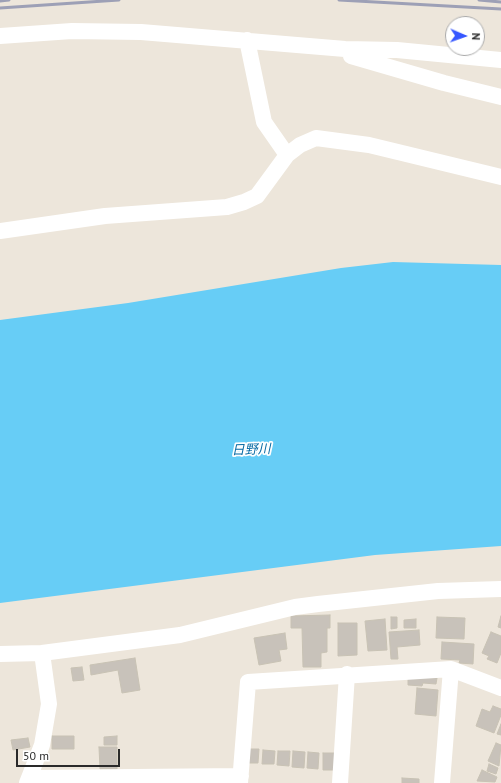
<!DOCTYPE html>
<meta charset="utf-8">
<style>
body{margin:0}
#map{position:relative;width:501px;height:783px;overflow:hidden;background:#ede6db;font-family:"PT Sans",sans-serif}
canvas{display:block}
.north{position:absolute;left:445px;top:16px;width:40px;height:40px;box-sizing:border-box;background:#fff;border:1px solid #aaa;border-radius:50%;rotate:92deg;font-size:11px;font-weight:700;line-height:16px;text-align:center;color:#2a2a2a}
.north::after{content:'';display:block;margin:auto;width:14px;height:18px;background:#3657ff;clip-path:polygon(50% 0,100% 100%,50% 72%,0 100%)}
.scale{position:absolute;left:16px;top:749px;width:104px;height:18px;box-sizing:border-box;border:2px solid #2a2a2a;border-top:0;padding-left:5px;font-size:12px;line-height:14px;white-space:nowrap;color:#2a2a2a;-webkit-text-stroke:3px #fff;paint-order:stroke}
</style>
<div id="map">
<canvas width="501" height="783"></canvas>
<div class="north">N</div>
<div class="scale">50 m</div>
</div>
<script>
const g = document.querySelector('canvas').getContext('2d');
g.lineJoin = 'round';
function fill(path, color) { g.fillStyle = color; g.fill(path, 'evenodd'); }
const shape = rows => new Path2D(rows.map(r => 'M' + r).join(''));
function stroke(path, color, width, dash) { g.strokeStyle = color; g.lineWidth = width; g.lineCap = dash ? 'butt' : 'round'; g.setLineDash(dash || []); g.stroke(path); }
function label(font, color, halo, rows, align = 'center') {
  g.font = font + ' "PT Sans","Noto Sans JP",sans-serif'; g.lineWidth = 3.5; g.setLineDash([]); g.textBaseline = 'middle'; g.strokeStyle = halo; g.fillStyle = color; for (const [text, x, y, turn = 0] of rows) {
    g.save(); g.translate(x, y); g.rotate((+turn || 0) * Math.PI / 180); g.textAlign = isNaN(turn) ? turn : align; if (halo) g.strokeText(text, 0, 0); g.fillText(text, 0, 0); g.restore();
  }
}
const water = shape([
 [393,262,501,265,501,546,375,555,0,603,0,320,128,303,341,268]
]);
const building = shape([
 [330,615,330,628,327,628,327,652,321,653,321,667,303,667,302,628,291,628,291,616,330,615],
 [501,616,501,628,498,627,501,616],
 [391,617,397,617,397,628,391,629,391,617],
 [437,617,465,618,464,639,436,638,437,617],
 [385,619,387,650,368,651,365,621,385,619],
 [416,619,416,628,404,628,404,620,416,619],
 [338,623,357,623,357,655,338,656,338,623],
 [419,630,420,645,397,647,398,659,391,659,389,632,419,630],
 [491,632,501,636,501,653,497,663,487,659,489,656,482,653,491,632],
 [285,633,287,649,279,650,281,661,259,665,254,638,285,633],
 [442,642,474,644,473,664,459,663,460,660,441,659,442,642],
 [135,658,140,690,122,693,118,670,91,675,90,665,135,658],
 [82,667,84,680,73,681,71,668,82,667],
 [408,676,437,678,436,684,423,683,422,686,408,685,408,676],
 [417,688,438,690,436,716,415,714,417,688],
 [493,706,501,709,501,715,494,733,476,726,482,709,490,712,493,706],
 [501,724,501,735,497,734,501,724],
 [52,736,74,736,74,749,52,749,52,736],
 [117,736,117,745,104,745,104,737,117,736],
 [28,738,30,747,13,750,11,740,28,738],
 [496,743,501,745,499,766,488,761,496,743],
 [99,747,117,747,117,769,100,769,99,747],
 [249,749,259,749,258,763,249,763,249,749],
 [263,750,275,751,274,764,262,764,263,750],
 [278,751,290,751,289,766,277,765,278,751],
 [293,751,305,752,304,768,292,767,293,751],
 [308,752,319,753,318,769,307,768,308,752],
 [323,753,335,753,335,770,323,770,323,753],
 [489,764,498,768,496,774,487,771,489,764],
 [482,770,497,777,495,782,477,781,482,770],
 [402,778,419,779,419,783,402,783,402,778]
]);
const street = shape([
 [0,36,72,31,141,32,345,49,397,50,501,60],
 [247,40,264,122,287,155],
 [352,52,351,56,444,83,501,97],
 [0,231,105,216,227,207,244,202,257,196,287,155,300,145,316,138,369,145,501,177],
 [0,654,42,653,180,635,295,607,318,604,438,591,501,589],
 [30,778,241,776],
 [27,783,42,745,49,704,42,653],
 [240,783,248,682,451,669,501,688],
 [340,783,347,674],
 [442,783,451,669]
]);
const rail = shape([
 [339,0,501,9],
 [479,0,501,2],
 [0,1,9,0],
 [0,8,119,0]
]);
const waterNames = [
 ["日野川",251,450,-2]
];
fill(water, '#67cdf6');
fill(building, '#c8c2ba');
stroke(building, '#c8c2b4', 1);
stroke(street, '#fff', 16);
stroke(rail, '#9da0b6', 3);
label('italic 13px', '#0569a3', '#fff', waterNames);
</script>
